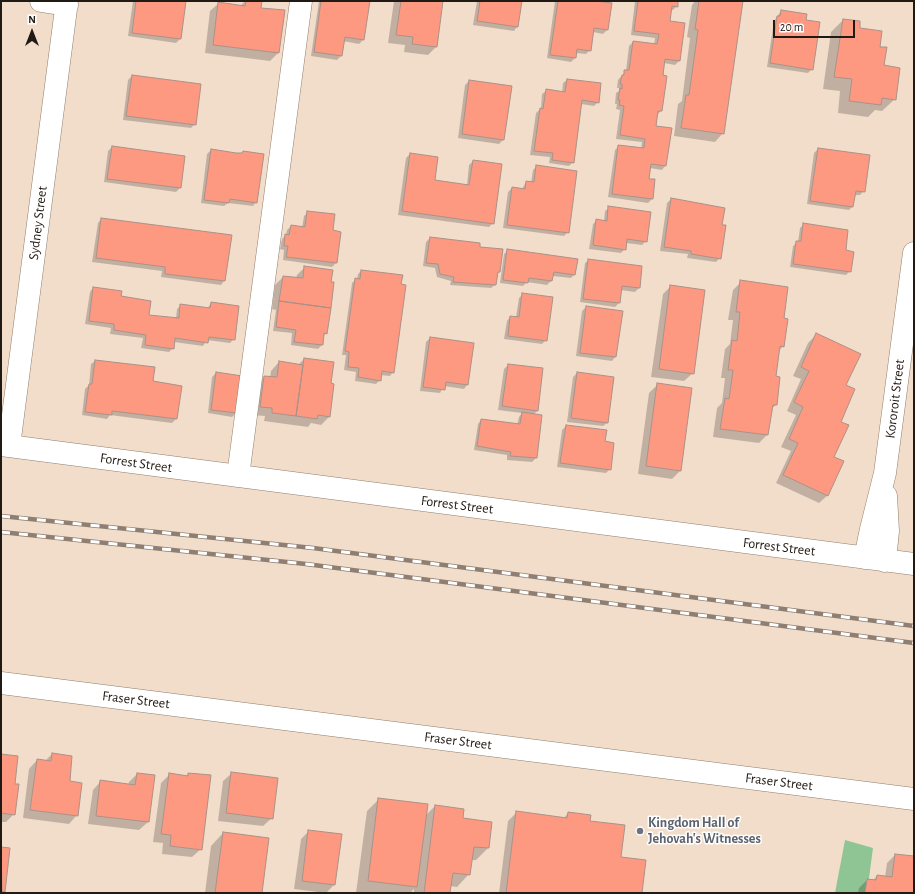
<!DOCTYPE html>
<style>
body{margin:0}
#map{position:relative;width:915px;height:894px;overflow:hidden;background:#f2ddca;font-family:"Alegreya Sans",sans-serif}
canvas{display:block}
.frame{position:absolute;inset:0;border:2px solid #211913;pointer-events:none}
.north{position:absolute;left:12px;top:12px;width:40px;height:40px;-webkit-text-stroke:3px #fff;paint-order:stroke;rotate:0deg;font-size:11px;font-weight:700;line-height:16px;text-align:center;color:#211913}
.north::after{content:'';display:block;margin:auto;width:14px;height:18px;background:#211913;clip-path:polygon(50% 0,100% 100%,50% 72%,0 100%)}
.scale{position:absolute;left:773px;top:20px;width:82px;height:18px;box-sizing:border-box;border:2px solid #211913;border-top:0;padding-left:5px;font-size:12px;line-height:14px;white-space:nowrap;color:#211913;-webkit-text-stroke:3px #fff;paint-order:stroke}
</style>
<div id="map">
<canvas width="915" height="894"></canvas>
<div class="frame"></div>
<div class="north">N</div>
<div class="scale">20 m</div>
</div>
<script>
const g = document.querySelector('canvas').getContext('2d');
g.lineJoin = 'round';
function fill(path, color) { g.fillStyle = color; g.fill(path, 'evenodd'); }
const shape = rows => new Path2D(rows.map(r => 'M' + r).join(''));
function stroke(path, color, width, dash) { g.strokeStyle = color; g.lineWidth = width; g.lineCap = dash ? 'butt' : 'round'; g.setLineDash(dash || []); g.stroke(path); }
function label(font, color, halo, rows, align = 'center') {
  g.font = font + ' "Alegreya Sans",sans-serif'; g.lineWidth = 3; g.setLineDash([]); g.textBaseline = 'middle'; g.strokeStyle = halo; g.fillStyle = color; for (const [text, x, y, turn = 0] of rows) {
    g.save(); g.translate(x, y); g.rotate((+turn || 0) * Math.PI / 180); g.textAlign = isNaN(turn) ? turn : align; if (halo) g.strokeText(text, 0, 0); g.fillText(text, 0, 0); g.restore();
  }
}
const green = shape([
 [845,840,873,848,867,893,835,893]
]);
const shadow = shape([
 [133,1,185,1,180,39,176,43,128,36],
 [245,1,258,1,279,52,270,61,205,53,210,11,219,3,240,6],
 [319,1,369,1,363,40,359,44,343,41,341,56,337,60,311,56],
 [394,1,442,1,436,47,428,55,404,52,405,45,388,43],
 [477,1,521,1,517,27,514,31,473,25],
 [555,1,589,1,607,30,603,34,593,32,590,50,586,54,576,53,575,58,571,62,547,58],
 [635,1,677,1,677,6,673,10,670,10,668,22,679,61,675,65,664,63,661,111,657,115,655,126,665,166,662,170,650,168,648,180,652,199,648,203,608,197,615,150,619,146,641,149,642,142,616,139,620,110,616,109,617,104,615,104,616,93,619,91,619,88,617,88,618,80,626,71,629,46,633,42,654,45,655,38,631,35],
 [695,1,733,1,723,133,715,142,674,136,678,104,682,101,690,38,687,37,692,5],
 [781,11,805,21,812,69,808,73,767,67,774,21],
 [843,20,879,47,895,99,882,111,875,110,868,117,838,113,840,91,823,89,831,32],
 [132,76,195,124,191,128,123,120,128,80],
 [567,80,598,102,594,106,581,104,573,162,569,166,549,163,550,157,530,155,536,113,541,108,542,94,546,91,562,93,563,83],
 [469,81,503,140,499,144,458,138,465,85],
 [112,147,180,188,176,192,104,182,108,151],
 [818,149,864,191,860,195,854,195,853,206,849,210,807,204,814,153],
 [211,150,256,202,253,206,228,203,224,206,201,203,207,154],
 [410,154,434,181,467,185,469,165,473,161,493,223,489,227,398,215,406,158],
 [537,166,568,232,564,236,503,228,508,192,512,188,522,189,526,182,531,183,533,170],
 [671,199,721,226,720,258,716,262,687,258,688,254,660,251,667,203],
 [609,208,646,241,642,245,626,243,625,249,621,253,589,249,593,224,597,220,604,221,605,211],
 [308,212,332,231,336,263,332,267,283,260,284,250,280,249,282,239,286,235,287,230,291,226,302,228,304,216],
 [101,219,224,281,221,285,161,277,162,271,92,262,98,223],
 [804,224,844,251,850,271,846,275,790,267,793,246,798,242,800,228],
 [430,238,479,248,499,272,497,274,495,285,491,288,450,285,451,281,437,277,435,268,423,266,426,242],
 [508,250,574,275,571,278,552,276,551,281,547,285,527,282,523,286,500,283,504,254],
 [589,260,639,288,635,292,620,290,619,303,615,307,580,302,585,263],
 [305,267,326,333,323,337,322,345,318,349,291,345,292,333,273,331,276,310,272,309,275,285,283,277,296,278,297,275],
 [361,271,393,372,390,376,380,375,380,380,376,384,355,381,356,372,344,370,346,355,342,355,352,283,357,279,358,274],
 [741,282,783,319,783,346,779,351,775,377,776,405,771,409,767,435,759,443,713,437,717,408,722,403,725,378,721,378,725,349,730,344,733,320,728,320,733,290],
 [671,286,693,373,684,381,651,377,663,294],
 [93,288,119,297,148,316,176,319,177,309,181,305,207,309,211,303,234,339,230,343,207,340,203,346,174,342,173,348,169,352,141,348,143,338,110,334,111,328,85,324,90,292],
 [523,294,546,340,542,344,504,339,507,321,510,317,516,317,519,298],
 [586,307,615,357,612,361,576,356,582,311],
 [816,335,839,422,828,495,819,503,776,483,791,451,781,447,796,415,787,411,801,379,793,376,808,343],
 [430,338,467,385,464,389,444,386,440,393,420,391,426,342],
 [304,359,330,384,329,417,321,425,311,423,308,427,264,421,265,416,253,415,256,385,265,377,270,378,271,371,279,362,298,365],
 [95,361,152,382,176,419,172,423,110,415,107,419,82,415,85,389,89,385,91,364],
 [508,365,537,411,533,415,536,458,532,462,507,460,507,455,474,450,478,424,481,420,517,425,519,417,522,413,498,410,504,369],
 [216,373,236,413,232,417,208,413,212,377],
 [577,373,607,423,603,426,567,422,573,377],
 [658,384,680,471,672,479,638,474,649,393],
 [566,426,604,442,610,469,606,473,557,467,562,430],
 [52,754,77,815,69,824,23,818,29,769,37,760,45,761],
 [1,755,14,784,14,814,6,822,1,822],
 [232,773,272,818,263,826,218,821,223,781],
 [137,774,154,776,148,822,139,830,88,824,93,790,101,781,128,785,129,782],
 [188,774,201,849,192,857,162,854,163,843,153,842,161,783,169,775,185,777],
 [379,799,425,816,435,806,488,848,476,860,471,860,469,874,457,887,450,886,449,893,414,893,414,889,410,893,356,893,367,811],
 [517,812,564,818,568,813,589,821,620,857,641,893,499,893,508,821],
 [309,831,334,885,326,893,294,889,301,839],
 [223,833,261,893,205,893,211,846],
 [1,848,9,849,2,893,1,893],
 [895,855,914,857,913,893,858,893,859,888,867,880,872,881,877,876,885,877,887,863]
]);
const building = shape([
 [136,1,186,1,181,39,132,33,136,1],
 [246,1,262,1,261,8,285,10,279,53,213,45,218,2,245,6,246,1],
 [321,1,370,1,364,40,345,37,342,56,314,52,321,1],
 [401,1,443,1,437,47,412,44,413,37,396,35,401,1],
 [480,1,522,1,518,27,477,21,480,1],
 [558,1,596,1,612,3,608,30,594,28,591,51,577,49,576,58,550,55,558,1],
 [638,1,678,1,678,7,672,6,670,21,685,23,680,61,665,59,663,75,667,76,662,111,658,111,656,126,672,128,666,166,651,164,649,179,655,179,653,199,612,194,618,145,644,148,645,139,620,135,624,106,619,105,620,100,618,100,620,88,622,89,622,84,620,84,622,75,624,75,624,70,629,70,633,41,657,44,659,34,634,31,638,1],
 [699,1,743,1,724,134,681,128,686,95,689,95,698,30,695,29,699,1],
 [781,10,807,14,806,20,820,22,813,70,770,63,777,16,780,16,781,10],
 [843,19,860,21,860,28,882,31,880,47,887,47,884,65,900,68,896,100,882,98,881,105,849,101,852,79,834,77,843,19],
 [132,75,201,84,196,125,126,116,132,75],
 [567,79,601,83,599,103,582,100,574,163,552,160,553,153,534,151,540,108,543,109,546,89,565,92,567,79],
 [469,80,512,86,504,140,462,134,469,80],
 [112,146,185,156,181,188,107,179,112,146],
 [818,148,870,155,865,192,856,191,853,207,810,201,818,148],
 [211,149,236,153,242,153,243,151,264,154,257,203,230,199,229,203,204,200,211,149],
 [410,153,438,157,435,180,469,185,473,160,502,164,494,224,402,211,410,153],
 [536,165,577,171,569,233,507,225,512,187,525,189,526,181,534,182,536,165],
 [671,198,725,208,722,225,726,225,721,259,691,254,691,251,664,247,671,198],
 [608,206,651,212,647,242,627,239,626,250,593,245,596,219,607,221,608,206],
 [307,211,335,214,333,230,341,232,337,263,286,257,288,246,284,246,285,234,289,235,291,225,305,227,307,211],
 [101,218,232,235,225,281,165,274,165,267,96,258,101,218],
 [803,223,848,230,846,250,854,252,851,272,793,264,796,241,801,241,803,223],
 [430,237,480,243,480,247,503,249,500,272,498,272,496,285,453,282,454,277,440,274,438,264,426,263,430,237],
 [507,249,578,259,575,275,554,272,552,281,529,278,528,283,503,280,507,249],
 [588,259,642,266,640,288,622,286,620,303,583,299,588,259],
 [304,266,333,270,331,282,334,282,331,308,279,301,283,276,303,278,304,266],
 [361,270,403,275,401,284,406,285,394,373,382,371,381,381,358,377,359,368,348,367,349,352,345,351,355,278,360,279,361,270],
 [740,280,788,287,784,318,788,319,784,347,780,346,776,376,780,377,777,405,773,405,768,435,720,429,725,398,729,399,733,370,728,370,732,340,737,341,740,312,736,312,740,280],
 [670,285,705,290,694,374,659,369,670,285],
 [93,287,122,291,121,296,151,301,149,315,179,318,180,304,210,308,211,302,239,306,235,340,209,337,208,343,175,338,174,349,145,345,146,335,114,330,114,324,89,321,93,287],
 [522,293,553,297,547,341,508,336,510,316,519,317,522,293],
 [279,301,331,308,327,334,324,333,323,345,294,342,296,330,276,327,279,301],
 [586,306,623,311,616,357,580,353,586,306],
 [816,333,861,354,846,385,855,389,841,422,849,425,834,457,844,461,828,496,783,475,798,443,789,439,803,407,794,402,809,371,801,367,816,333],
 [430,337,474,343,468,385,446,382,445,390,423,387,430,337],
 [304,358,334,362,331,383,334,384,330,417,318,415,317,419,296,416,304,358],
 [95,360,155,367,153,381,182,386,177,419,112,411,112,415,85,412,89,384,92,384,95,360],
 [279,361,303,365,296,416,272,413,272,408,260,407,264,376,277,377,279,361],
 [508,364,543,368,538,411,502,406,508,364],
 [216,372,242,376,237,413,211,410,216,372],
 [577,372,614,377,608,423,571,418,577,372],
 [657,383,692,388,681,471,646,466,657,383],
 [522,412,542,415,537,458,510,456,511,452,477,446,481,419,520,424,522,412],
 [566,425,607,430,605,441,614,443,611,470,560,463,566,425],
 [52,753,72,756,70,781,82,783,78,816,30,810,37,759,51,761,52,753],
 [1,754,18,756,15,784,19,784,15,815,1,813,1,754],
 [231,772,278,778,273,819,226,813,231,772],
 [137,773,155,775,149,822,96,816,100,780,135,785,137,773],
 [169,773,188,776,188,773,211,775,202,850,170,846,171,835,161,834,169,773],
 [378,798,428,804,417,887,368,881,378,798],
 [435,805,464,809,463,818,492,822,489,848,474,847,470,875,453,873,450,893,424,893,435,805],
 [516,811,567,818,568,812,591,815,590,821,625,825,621,857,646,860,642,893,506,893,516,811],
 [308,830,342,834,335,885,302,881,308,830],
 [223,832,269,838,262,893,215,893,223,832],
 [1,847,10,848,5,892,2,891,2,893,1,847],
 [895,854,914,856,914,893,865,893,867,879,876,880,877,875,892,877,895,854]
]);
const minor = shape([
 [41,1,67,5],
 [1,445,914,564],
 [9,446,67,1],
 [238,476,301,1],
 [865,558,871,529,885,473,914,253],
 [885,561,888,531,886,496],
 [1,683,914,799]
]);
const rail = shape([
 [1,516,313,548,914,626],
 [1,532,306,564,914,643]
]);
const markers = [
 [640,831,4,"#6b7280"]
];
const streetNames = [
 ["Sydney Street",38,223,-83],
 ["Kororoit Street",895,399,-83],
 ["Forrest Street",136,463,8],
 ["Forrest Street",457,505,7],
 ["Forrest Street",779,547,7],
 ["Fraser Street",136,700,7],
 ["Fraser Street",458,741,7],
 ["Fraser Street",779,782,7]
];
const worshipNames = [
 ["Kingdom Hall of",648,823],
 ["Jehovah's Witnesses",648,839]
];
fill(green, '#8fc594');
fill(shadow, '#0003');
fill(building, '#fd9980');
stroke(building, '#ab9089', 1);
stroke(minor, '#907d6c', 23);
stroke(minor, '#fff', 22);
stroke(rail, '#8e7f72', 4.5);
stroke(rail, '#fff', 3, [9]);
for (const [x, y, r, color] of markers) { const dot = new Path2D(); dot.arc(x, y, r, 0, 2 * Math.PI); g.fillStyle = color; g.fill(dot); stroke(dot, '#fff', 1.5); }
label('14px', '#211913', '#fff', streetNames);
label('bold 14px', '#5b616d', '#fff', worshipNames, 'left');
</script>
